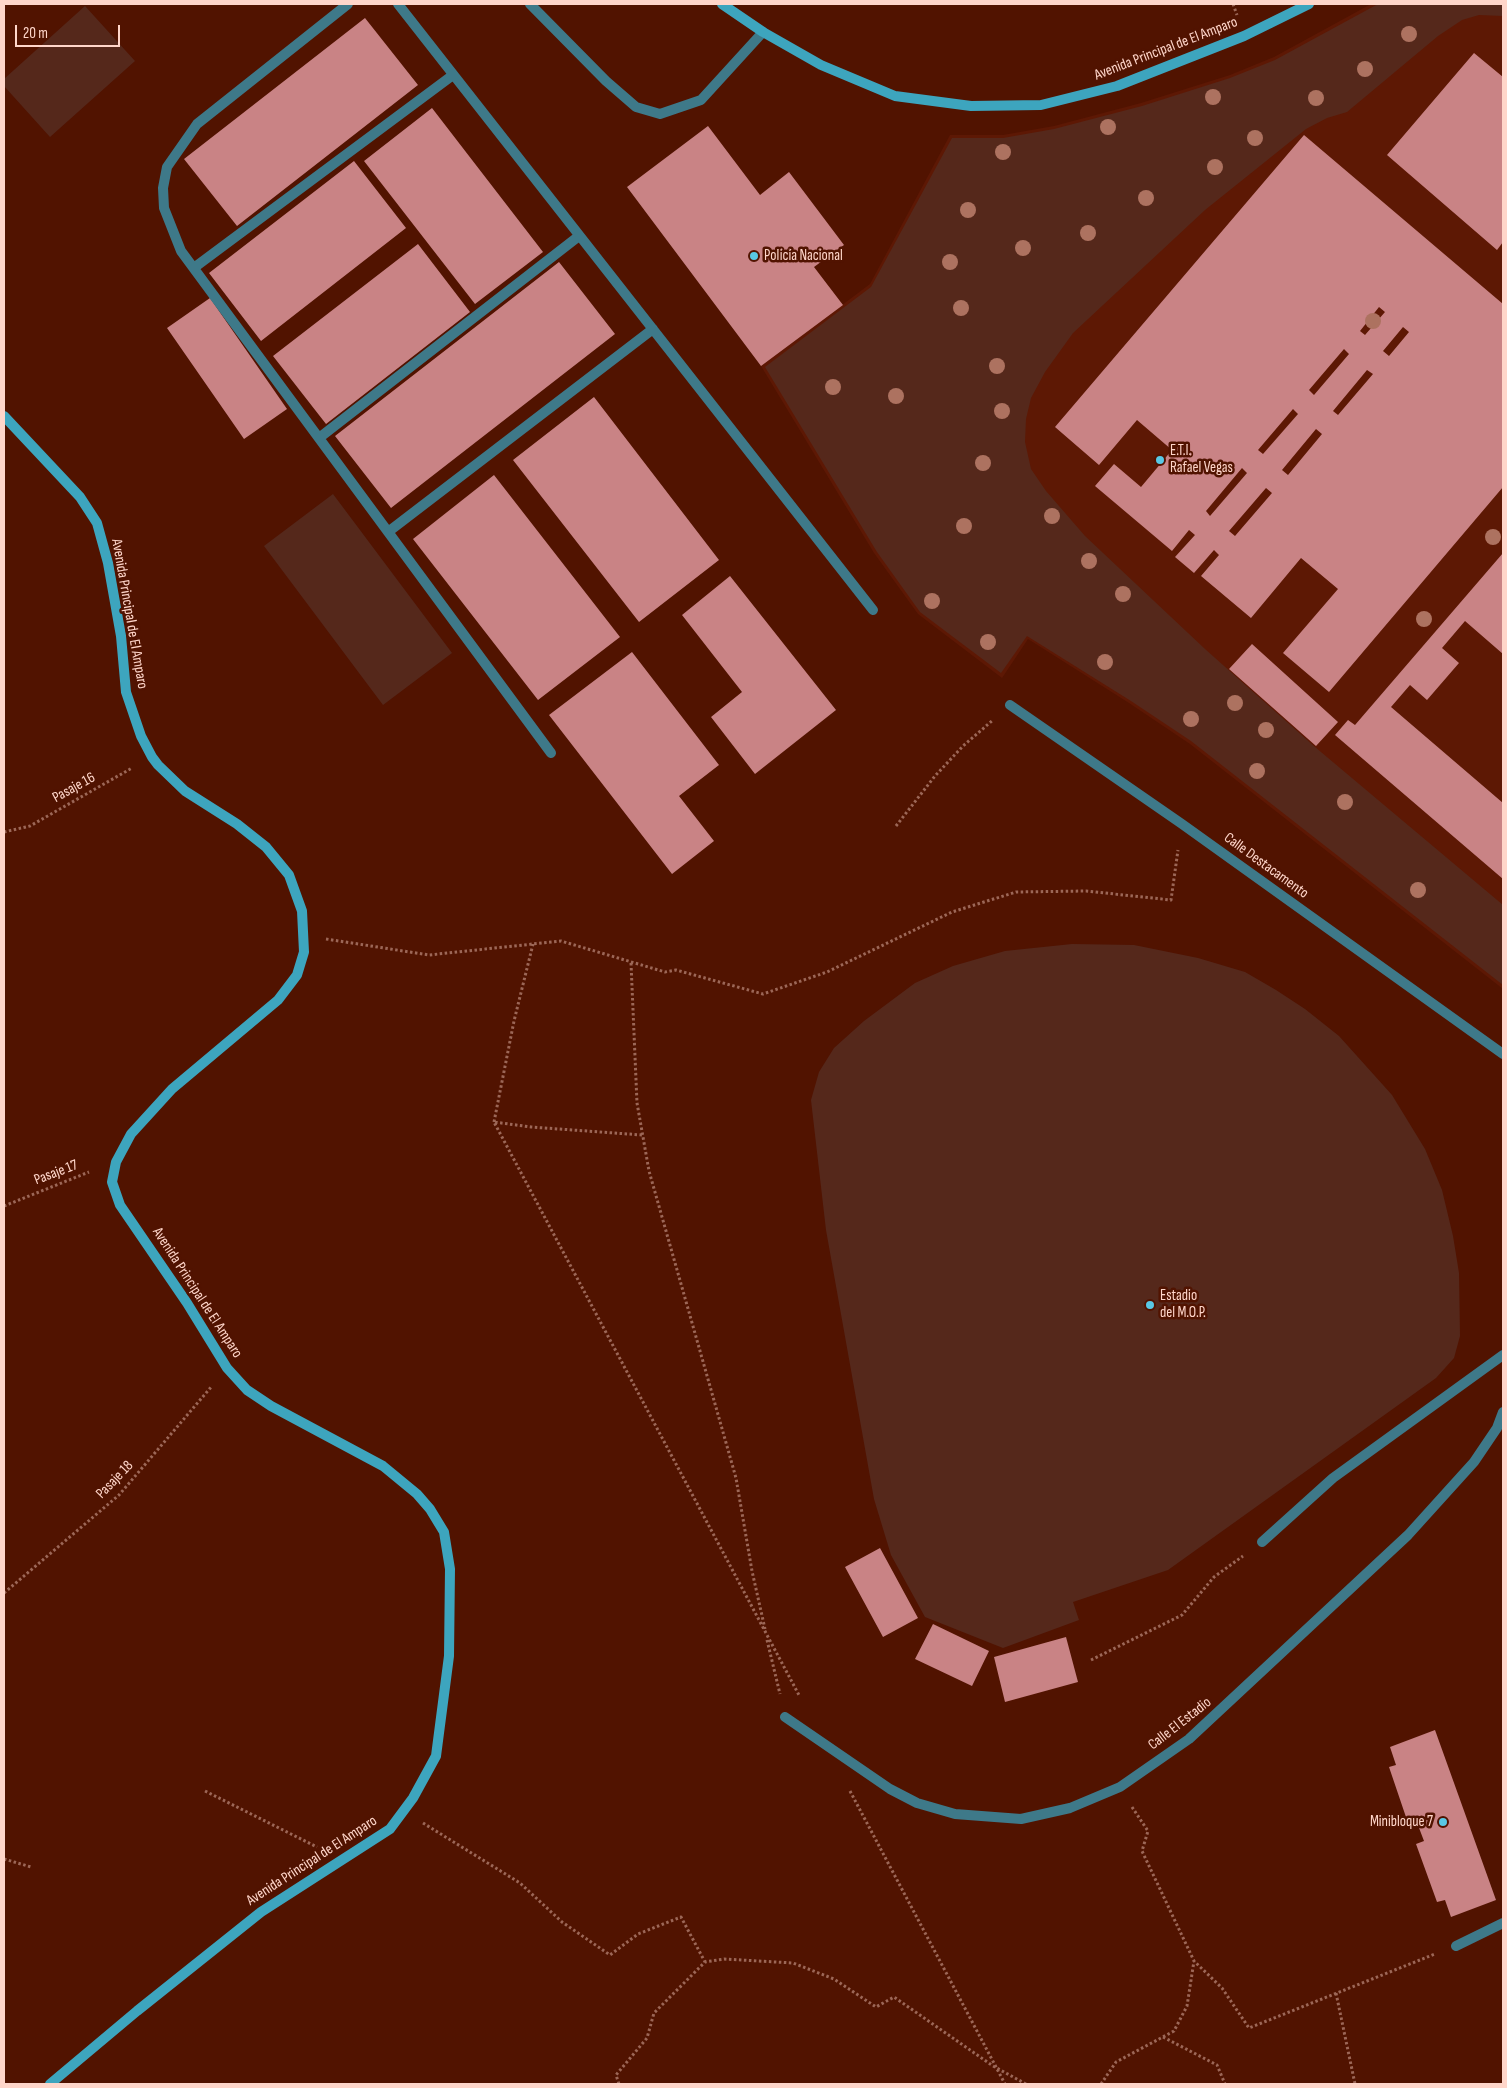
<!DOCTYPE html>
<meta charset="utf-8">
<style>
body{margin:0}
#map{position:relative;width:1507px;height:2088px;overflow:hidden;background:#511300;font-family:"Sofia Sans Condensed",sans-serif}
canvas{display:block}
.frame{position:absolute;inset:0;border:5px solid #ffd6ca;pointer-events:none}
.scale{position:absolute;left:15px;top:25px;width:105px;height:22px;box-sizing:border-box;border:2px solid #ffd6ca;border-top:0;padding-left:6px;font-size:15px;line-height:18px;white-space:nowrap;color:#ffd6ca;-webkit-text-stroke:4px #511300;paint-order:stroke}
</style>
<div id="map">
<canvas width="1507" height="2088"></canvas>
<div class="frame"></div>
<div class="scale">20 m</div>
</div>
<script>
const g = document.querySelector('canvas').getContext('2d');
g.lineJoin = 'round';
function fill(path, color) { g.fillStyle = color; g.fill(path, 'evenodd'); }
const shape = rows => new Path2D(rows.map(r => 'M' + r).join(''));
function stroke(path, color, width, dash) { g.strokeStyle = color; g.lineWidth = width; g.lineCap = dash ? 'butt' : 'round'; g.setLineDash(dash || []); g.stroke(path); }
function label(font, color, halo, rows, align = 'center') {
  g.font = font + ' "Sofia Sans Condensed",sans-serif'; g.lineWidth = 5; g.setLineDash([]); g.textBaseline = 'middle'; g.strokeStyle = halo; g.fillStyle = color; for (const [text, x, y, turn = 0] of rows) {
    g.save(); g.translate(x, y); g.rotate((+turn || 0) * Math.PI / 180); g.textAlign = isNaN(turn) ? turn : align; if (halo) g.strokeText(text, 0, 0); g.fillText(text, 0, 0); g.restore();
  }
}
const built = shape([
 [1371,4,1503,4,1503,989,1190,744,1129,703,1028,639,1002,678,918,614,874,553,761,366,870,284,950,135,1003,135,1054,126,1141,103,1230,75,1274,57]
]);
const green = shape([
 [1378,4,1503,4,1503,16,1479,15,1462,20,1438,36,1347,112,1327,118,1306,129,1205,210,1073,333,1045,372,1031,398,1026,419,1025,442,1031,469,1046,491,1085,536,1205,649,1315,747,1503,905,1503,985,1191,741,1131,701,1027,636,1001,673,920,612,877,552,765,367,871,287,952,138,1003,138,1054,129,1142,106,1230,78,1275,60],
 [85,6,135,61,50,137,4,86,4,79],
 [333,494,452,653,383,705,264,546],
 [1072,944,1134,945,1198,958,1245,972,1276,990,1305,1009,1339,1036,1392,1095,1425,1149,1442,1190,1453,1236,1459,1273,1460,1336,1454,1358,1436,1378,1168,1570,1073,1602,1079,1620,1003,1648,925,1617,891,1555,874,1499,826,1230,811,1100,819,1072,834,1048,864,1021,915,983,953,966,1005,951]
]);
const building = shape([
 [365,18,418,85,237,226,184,159],
 [1474,53,1503,77,1503,242,1497,250,1387,155],
 [432,108,543,252,475,304,364,161],
 [708,126,760,195,789,172,844,245,814,267,843,305,761,366,627,187],
 [1304,135,1503,304,1503,487,1329,692,1283,653,1338,589,1301,558,1251,618,1201,576,1219,555,1214,550,1194,573,1175,557,1195,535,1189,530,1172,551,1095,486,1114,464,1141,487,1172,450,1137,420,1099,465,1055,427],
 [1379,307,1385,312,1365,335,1360,331],
 [1403,327,1409,332,1389,356,1383,351],
 [1344,349,1349,354,1314,395,1309,390],
 [1367,370,1373,374,1338,415,1333,411],
 [1293,409,1298,414,1263,454,1258,450],
 [1316,429,1322,434,1288,475,1282,470],
 [1242,468,1247,473,1210,516,1206,511],
 [1266,488,1272,493,1235,536,1229,531],
 [354,161,406,228,261,341,209,273],
 [418,244,470,312,326,424,273,356],
 [559,262,615,334,391,508,335,436],
 [210,298,287,409,244,439,167,328],
 [594,397,719,560,639,622,513,460],
 [494,475,620,637,538,700,413,539],
 [1503,553,1503,654,1465,621,1442,648,1459,663,1427,700,1410,685,1391,707,1503,803,1503,879,1335,735,1348,720,1355,725],
 [730,576,836,710,755,774,711,717,742,692,682,615],
 [1252,644,1338,722,1316,746,1229,669],
 [632,652,719,765,679,796,714,841,672,874,549,715],
 [880,1548,918,1618,883,1637,845,1567],
 [933,1624,989,1651,972,1686,915,1659],
 [1066,1637,1078,1682,1005,1702,994,1657],
 [1435,1730,1496,1900,1451,1917,1445,1900,1437,1902,1416,1844,1424,1841,1416,1820,1408,1823,1389,1767,1396,1765,1390,1747]
]);
const path = shape([
 [1233,4,1237,15],
 [896,826,935,776,963,746,993,720],
 [4,832,30,826,132,768],
 [326,939,429,955,561,941,665,972,676,970,763,994,827,972,952,912,1016,892,1086,891,1171,900,1178,850],
 [631,963,637,1103,649,1171,736,1478,752,1571,765,1629],
 [494,1122,514,1021,533,944],
 [642,1135,531,1127,494,1122,800,1697],
 [4,1206,89,1172],
 [4,1593,119,1495,212,1386],
 [767,1640,780,1694],
 [1091,1660,1182,1615,1214,1577,1243,1556],
 [205,1791,317,1847],
 [850,1791,1005,2084],
 [1132,1807,1148,1831,1142,1851,1194,1961,1222,1988,1249,2028,1435,1954],
 [423,1823,520,1883,562,1922,610,1955,638,1934,681,1917,705,1962],
 [4,1859,31,1867],
 [1336,1993,1355,2084],
 [1163,2037,1217,2065,1225,2084],
 [619,2084,616,2075,647,2038,654,2013,705,1962,724,1959,793,1963,834,1979,876,2007,894,1997,993,2066,1026,2084],
 [1101,2084,1116,2062,1174,2031,1187,2006,1194,1961]
]);
const service = shape([
 [348,4,197,124,167,167,163,188,164,208,181,251,551,753],
 [398,4,873,610],
 [530,4,606,81,636,107,660,114,701,100,763,32],
 [195,267,453,75],
 [319,438,579,236],
 [388,532,653,329]
]);
const minor = shape([
 [1010,705,1182,824,1503,1054],
 [1262,1542,1333,1478,1503,1355],
 [785,1717,890,1789,917,1803,955,1814,1021,1819,1070,1808,1120,1787,1189,1739,1408,1535,1474,1462,1497,1428,1503,1412],
 [1456,1946,1503,1923]
]);
const secondary = shape([
 [722,4,763,32,821,65,895,96,971,106,1041,105,1117,86,1244,36,1309,4],
 [4,416,80,497,97,523,108,563,121,636,126,692,141,736,152,757,158,765,185,791,237,824,266,847,289,875,302,911,304,952,297,975,278,1000,172,1089,131,1134,116,1162,112,1182,120,1205,187,1303,227,1368,247,1390,271,1406,383,1466,417,1494,430,1509,444,1532,450,1569,449,1656,436,1756,413,1798,390,1829,261,1912,137,2011,50,2084]
]);
const trees = [
 [1409,34],
 [1365,69],
 [1213,97],
 [1316,98],
 [1108,127],
 [1255,138],
 [1003,152],
 [1215,167],
 [1146,198],
 [968,210],
 [1088,233],
 [1023,248],
 [950,262],
 [961,308],
 [1373,321],
 [997,366],
 [833,387],
 [896,396],
 [1002,411],
 [983,463],
 [1052,516],
 [964,526],
 [1493,537],
 [1089,561],
 [1123,594],
 [932,601],
 [1424,619],
 [988,642],
 [1105,662],
 [1235,703],
 [1191,719],
 [1266,730],
 [1257,771],
 [1345,802],
 [1418,890]
];
const markers = [
 [754,256,5,"#59c8e5"],
 [1160,460,5,"#59c8e5"],
 [1150,1305,5,"#59c8e5"],
 [1443,1822,5,"#59c8e5"]
];
const streetNames = [
 ["Avenida Principal de El Amparo",1166,49,-21],
 ["Avenida Principal de El Amparo",129,614,80],
 ["Pasaje 16",74,788,-29],
 ["Calle Destacamento",1266,866,36],
 ["Pasaje 17",56,1173,-21],
 ["Avenida Principal de El Amparo",197,1293,57],
 ["Pasaje 18",115,1480,-46],
 ["Calle El Estadio",1180,1724,-38],
 ["Avenida Principal de El Amparo",312,1861,-33]
];
const poiNames = [
 ["Policía Nacional",764,256],
 ["E.T.I.",1170,451],
 ["Rafael Vegas",1170,468],
 ["Estadio",1160,1296],
 ["del M.O.P.",1160,1313],
 ["Minibloque 7",1433,1822,"right"]
];
fill(built, '#5d1804');
fill(green, '#55281b');
fill(building, '#c98385');
stroke(path, '#9c6757', 3, [2.5, 2.5]);
stroke(service, '#3e7989', 10);
stroke(minor, '#3e7989', 10);
stroke(secondary, '#3da5be', 10);
g.fillStyle = '#ad7260';
for (const [x, y] of trees) { g.beginPath(); g.arc(x, y, 8, 0, 2 * Math.PI); g.fill(); }
for (const [x, y, r, color] of markers) { const dot = new Path2D(); dot.arc(x, y, r, 0, 2 * Math.PI); g.fillStyle = color; g.fill(dot); stroke(dot, '#511300', 2); }
label('15px', '#ffd6ca', '#511300', streetNames);
label('15px', '#ffd6ca', '#511300', poiNames, 'left');
</script>
